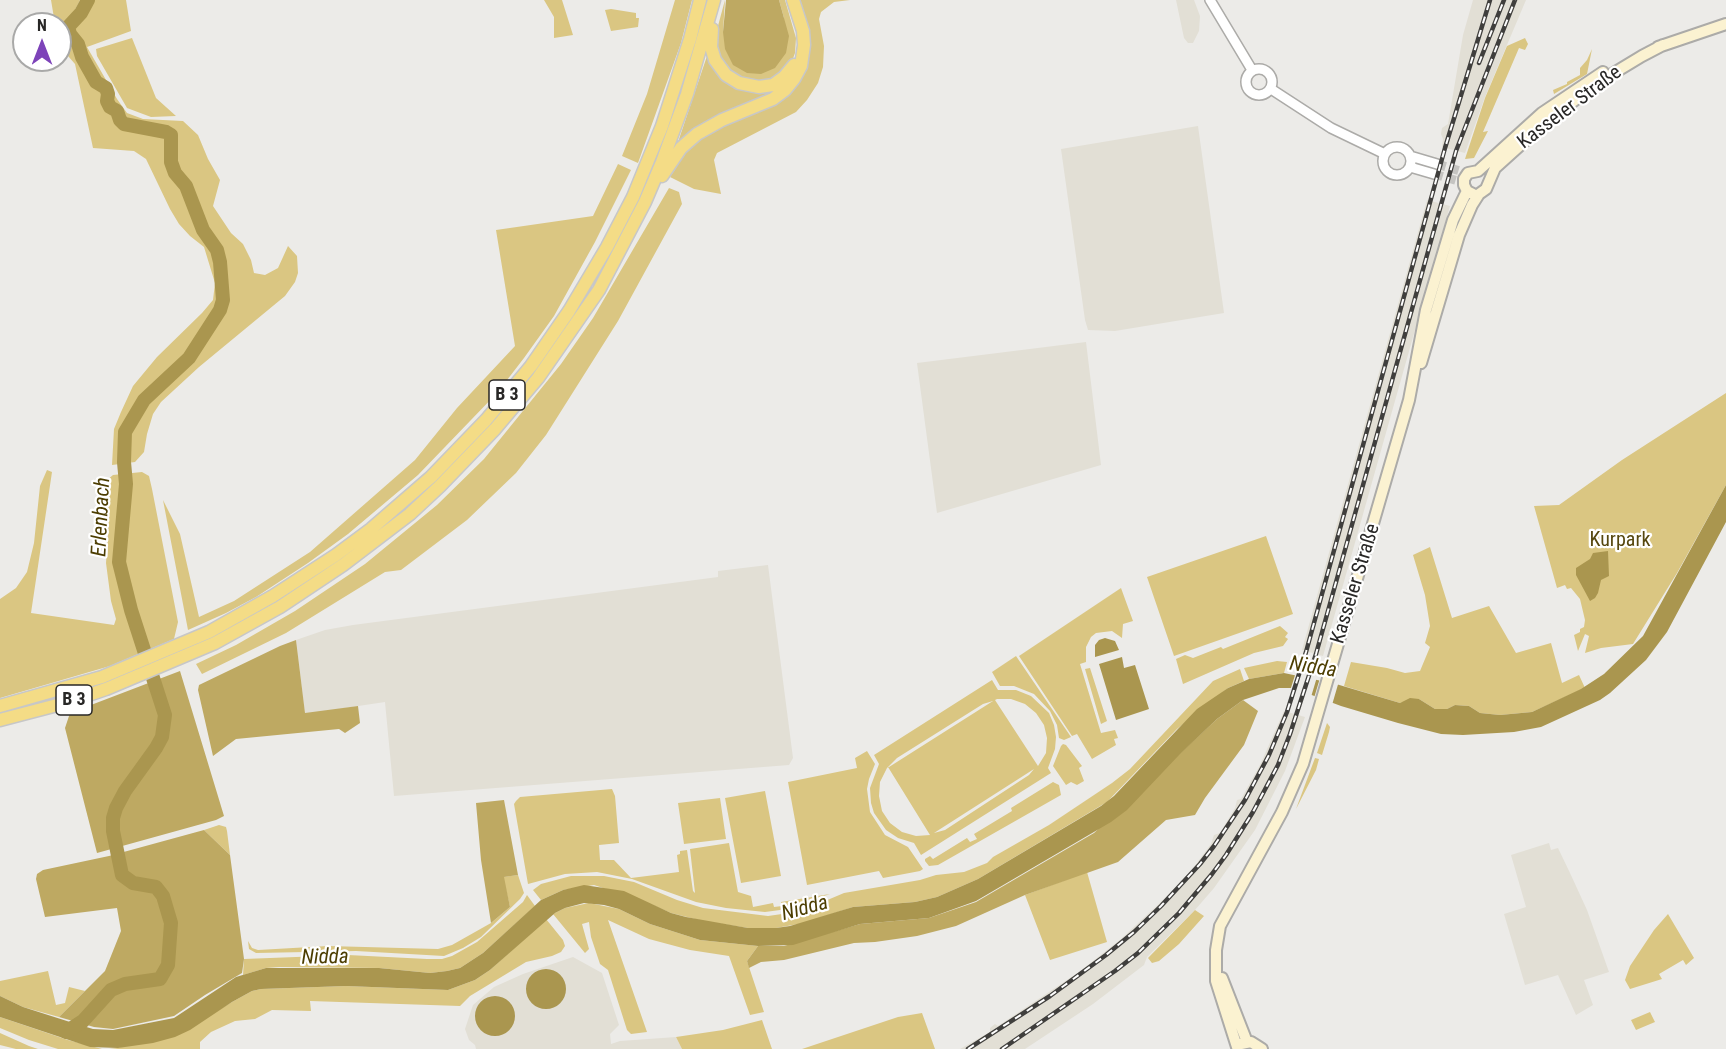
<!DOCTYPE html>
<meta charset="utf-8">
<style>
body{margin:0}
#map{position:relative;width:1726px;height:1049px;overflow:hidden;background:#ecebe8;font-family:"Roboto Condensed",sans-serif}
canvas{display:block}
.north{position:absolute;left:12px;top:12px;width:60px;height:60px;box-sizing:border-box;background:#fff;border:2px solid #a9a9a8;border-radius:50%;rotate:0deg;font-size:16px;font-weight:700;line-height:24px;text-align:center;color:#282726}
.north::after{content:'';display:block;margin:auto;width:21px;height:27px;background:#7d43b9;clip-path:polygon(50% 0,100% 100%,50% 72%,0 100%)}
</style>
<div id="map">
<canvas width="1726" height="1049"></canvas>
<div class="north">N</div>
</div>
<script>
const g = document.querySelector('canvas').getContext('2d');
g.lineJoin = 'round';
function fill(path, color) { g.fillStyle = color; g.fill(path, 'evenodd'); }
const shape = rows => new Path2D(rows.map(r => 'M' + r).join(''));
function stroke(path, color, width, dash) { g.strokeStyle = color; g.lineWidth = width; g.lineCap = dash ? 'butt' : 'round'; g.setLineDash(dash || []); g.stroke(path); }
function label(font, color, halo, rows, align = 'center') {
  g.font = font + ' "Roboto Condensed",sans-serif'; g.lineWidth = 4.5; g.setLineDash([]); g.textBaseline = 'middle'; g.strokeStyle = halo; g.fillStyle = color; for (const [text, x, y, turn = 0] of rows) {
    g.save(); g.translate(x, y); g.rotate((+turn || 0) * Math.PI / 180); g.textAlign = isNaN(turn) ? turn : align; if (halo) g.strokeText(text, 0, 0); g.fillText(text, 0, 0); g.restore();
  }
}
const built = shape([
 [1176,0,1194,0,1200,16,1199,31,1193,43,1188,43,1184,38],
 [1473,0,1526,0,1485,97,1465,153,1442,147,1443,139,1441,134,1442,128,1448,124,1463,35],
 [1198,126,1224,313,1115,331,1088,330,1085,320,1061,149],
 [1427,200,1450,206,1323,656,1302,650],
 [1086,342,1101,465,937,513,917,363],
 [768,565,793,758,789,765,394,796,385,702,305,714,296,640,325,630,353,625,718,577,718,571],
 [1284,711,1305,717,1285,771,1255,830,1214,888,1195,910,1147,957,1144,965,1093,1004,1025,1049,960,1049,990,1032,990,1028,995,1024,998,1026,1079,972,1121,939,1164,899,1191,871,1211,844,1214,835,1220,833,1235,808,1237,800,1241,799,1260,765],
 [1549,843,1551,850,1558,848,1570,873,1587,910,1609,972,1584,980,1593,1005,1576,1015,1558,975,1525,985,1504,914,1526,907,1511,855],
 [573,957,602,973,619,1025,610,1034,611,1044,620,1041,676,1037,682,1049,476,1049,475,1045,469,1040,465,1029,473,1005,494,987,523,974]
]);
const green = shape([
 [51,0,80,0,73,14,66,21,73,33,75,22,87,11,91,0,126,0,131,31,87,47,117,99,127,113,143,119,183,121,198,135,208,159,220,180,213,206,231,233,243,244,251,260,254,273,265,275,278,268,288,246,297,256,298,273,295,282,285,296,199,367,161,402,153,414,147,434,144,452,135,462,112,465,114,429,121,412,133,386,157,357,202,313,213,300,215,283,204,247,190,236,179,224,170,209,146,159,134,151,93,148,75,64,68,56,63,54,60,43,60,24,55,24],
 [544,0,562,0,573,35,554,38,554,17],
 [675,0,692,0,681,43,638,163,622,156,647,94],
 [725,0,723,32,784,18,779,0,785,0,796,38,795,53,791,64,773,81,756,83,732,75,717,53,715,37],
 [799,0,850,0,834,2,821,12,819,19,824,46,823,67,818,83,807,100,796,112,717,153,714,160,721,194,694,189,670,177,686,152,700,139,716,129,776,103,789,94,799,83,806,68,810,45,809,30],
 [611,9,636,13,636,18,639,18,638,27,611,31,605,10],
 [132,38,156,98,176,116,151,117,127,108,97,56,96,49],
 [1525,38,1528,44,1525,50,1519,48,1483,132,1488,131,1474,158,1465,159,1485,98,1507,46],
 [1592,49,1587,74,1554,94,1553,90,1567,84,1567,82,1580,75,1580,68,1587,60],
 [707,56,710,56,715,68,769,90,777,91,677,145],
 [618,164,631,170,595,242,554,316,524,358,497,393,418,475,348,534,308,563,256,597,226,613,188,630,163,500,180,534,199,617,234,601,310,552,415,460,457,408,515,346,496,230,593,216],
 [669,188,679,192,682,204,618,321,546,435,516,473,467,520,401,570,385,572,286,633,202,674,196,664,236,645,295,611,365,564,437,505,484,459,561,364,593,318],
 [1726,393,1726,485,1677,573,1633,644,1601,648,1585,653,1589,636,1585,634,1578,651,1574,635,1580,632,1580,629,1584,627,1585,620,1580,599,1571,588,1567,589,1565,585,1557,588,1534,506,1559,505,1622,460],
 [47,470,52,472,31,613,114,625,116,619,111,601,106,563,108,535,107,480,113,475,142,472,149,476,152,489,178,622,174,639,110,666,0,698,0,599,16,588,27,572,34,543,40,486],
 [1266,536,1293,614,1174,656,1147,577],
 [1430,547,1452,618,1489,606,1516,653,1551,643,1562,683,1579,675,1585,688,1532,712,1500,715,1480,713,1469,706,1455,705,1447,709,1435,709,1419,699,1400,703,1344,686,1351,662,1387,668,1405,673,1420,671,1430,647,1425,643,1430,626,1425,595,1413,555],
 [1121,588,1133,621,1123,624,1122,638,1112,631,1096,633,1091,637,1086,647,1086,662,1080,664,1101,733,1115,730,1118,738,1114,739,1116,745,1092,759,1077,734,1072,736,1019,656],
 [1280,626,1288,633,1285,637,1288,639,1283,646,1254,653,1183,684,1176,659,1185,655,1193,658,1221,647,1223,649],
 [1016,656,1071,737,1064,740,1059,738,1057,725,1050,711,1034,694,1014,686,1000,686,992,672],
 [1277,661,1287,662,1284,673,1249,679,1244,668],
 [1090,668,1107,721,1101,724,1085,669],
 [1240,669,1244,681,1228,688,1177,729,1107,802,978,879,937,897,915,902,853,907,804,923,776,928,748,928,703,921,671,913,648,903,594,885,563,890,541,900,533,890,541,884,571,876,604,876,634,882,677,900,703,908,768,916,789,913,818,904,844,893,920,880,936,875,964,872,987,863,993,857,1049,825,1112,783,1130,769,1213,681],
 [992,680,998,690,1016,690,1031,696,1049,713,1054,725,1056,737,1055,749,1048,768,1051,773,921,855,914,843,898,838,886,830,874,813,871,803,870,788,879,764,874,755],
 [997,699,1011,699,1025,704,1036,713,1044,725,1047,738,1046,753,1038,766,995,700],
 [993,701,889,767,888,767,897,758,983,704],
 [887,768,888,767,930,835,916,836,902,832,890,823,882,811,879,796,880,782],
 [1034,769,1029,775,945,830,934,833],
 [1327,723,1330,727,1329,732,1322,755,1317,753],
 [1063,744,1066,745,1082,766,1079,768,1084,781,1077,785,1071,782,1066,785,1053,766,1061,746],
 [867,751,875,764,869,779,867,789,870,812,885,835,908,847,923,869,920,871,883,878,879,871,807,885,788,782,857,768,855,758],
 [1315,758,1319,759,1316,770,1296,809],
 [1053,782,1059,785,1061,795,938,865,929,866,925,861,925,859,930,856,933,859,967,838,970,842,977,839,974,834,1012,811,1011,808],
 [612,789,615,796,619,843,599,845,600,860,614,860,631,878,679,872,677,855,680,854,680,851,687,850,693,891,695,893,690,849,729,843,738,892,751,896,753,907,773,903,774,907,782,906,781,902,830,894,780,910,765,912,726,908,696,902,632,879,597,872,565,874,528,884,514,804,516,801,520,797],
 [765,791,781,876,741,883,725,798],
 [720,798,726,839,684,844,678,803],
 [219,825,226,827,227,831,230,855,204,830],
 [1087,872,1107,942,1050,960,1025,895],
 [518,875,524,893,520,899,481,937,463,948,444,956,356,951,256,953,249,949,248,941,252,948,258,950,328,946,438,949,452,945,491,923,510,907,503,877],
 [527,895,535,906,483,953,460,968,447,971,430,973,379,968,279,967,266,968,243,975,244,959,348,955,427,959,442,959,452,956,477,942,523,902],
 [589,903,619,909,650,924,700,940,758,946,747,961,764,1012,750,1015,729,956,690,950,649,939,608,920,647,1032,631,1034,627,1030,608,970,600,964,591,937,589,922,582,924,589,949,585,953,553,914,565,908],
 [1195,910,1204,916,1179,944,1159,961,1152,963,1148,958],
 [1668,914,1694,958,1686,965,1683,960,1659,974,1662,979,1630,989,1625,980,1630,966,1654,930],
 [546,919,563,940,565,946,561,952,552,956,526,962,470,996,460,1006,310,1001,311,1011,272,1010,255,1019,235,1021,211,1032,200,1042,200,1049,109,1049,118,1048,212,1014,232,1002,252,991,261,989,346,986,448,990,475,980,490,970],
 [48,971,56,1005,65,1003,69,987,85,991,59,1017,23,1007,0,996,0,981],
 [1650,1012,1655,1022,1636,1030,1631,1020],
 [922,1013,935,1049,802,1049,898,1017],
 [0,1017,68,1040,102,1049,58,1049,29,1040,0,1028],
 [762,1020,772,1049,682,1049,676,1037,723,1030],
 [0,1033,29,1046,38,1049,16,1049,0,1045]
]);
const forest = shape([
 [726,0,779,0,789,36,786,53,775,68,761,74,747,73,733,65,725,49,723,32],
 [296,640,305,713,358,706,360,723,345,733,339,729,236,739,213,756,198,690,199,685,280,646],
 [180,671,224,816,216,820,97,853,65,728,70,713],
 [1243,700,1258,711,1244,745,1205,798,1195,815,1166,820,1118,862,1025,895,956,926,917,936,875,942,854,943,784,960,761,962,749,968,747,961,758,946,784,946,860,924,929,918,976,902,1094,833,1217,719],
 [504,800,518,875,504,877,510,907,491,923,481,860,476,803],
 [204,830,230,855,244,959,242,973,205,995,174,1016,113,1029,94,1027,59,1017,105,971,121,931,117,908,45,917,36,879,37,874,43,870,109,856]
]);
const water = shape([
 [1726,485,1726,522,1667,632,1646,660,1610,693,1600,700,1541,727,1514,732,1463,735,1441,734,1398,723,1341,706,1293,688,1279,688,1243,700,1217,719,1180,754,1127,810,1111,822,976,901,929,918,860,924,793,945,758,946,700,940,650,924,619,909,604,905,584,903,565,908,555,913,490,970,475,980,448,990,346,986,261,989,252,991,232,1002,190,1030,175,1037,153,1043,118,1048,90,1047,0,1017,0,996,23,1007,70,1022,93,1029,113,1030,174,1018,236,977,266,968,379,968,430,973,447,971,460,968,483,953,541,900,563,890,584,885,624,891,671,913,686,917,748,928,776,928,790,926,853,907,915,902,937,897,978,879,1101,806,1114,796,1197,709,1228,688,1249,679,1284,673,1336,684,1400,703,1410,698,1419,699,1435,709,1447,709,1455,705,1469,706,1480,713,1500,715,1532,712,1581,689,1604,674,1643,636],
 [1608,551,1609,576,1601,580,1598,593,1595,598,1590,601,1576,575,1576,568,1590,559,1593,553],
 [1105,638,1115,641,1119,650,1095,657,1095,645,1099,640],
 [1122,657,1124,668,1135,665,1149,709,1116,720,1099,664],
 '526 989a20 20 0 1 1 40 0a20 20 0 1 1-40 0Z',
 '475 1016a20 20 0 1 1 40 0a20 20 0 1 1-40 0Z'
]);
const pier = shape([
 [1296,672,1317,677,1311,697,1290,691],
 [1320,678,1339,681,1332,705,1314,698]
]);
const river = shape([
 [66,1032,83,1021,111,990,125,984,160,979,168,965,171,923,163,896,156,887,133,883,122,875,113,831,113,818,116,808,125,791,156,748,162,737,165,715,131,610,119,562,126,484,124,462,125,432,144,400,189,358,220,310,223,300,220,262,217,250,203,230,186,186,175,173,171,162,171,135,166,132,124,124,120,120,117,111,110,107,107,101,108,94,106,88,96,82,82,57,78,44,70,34,68,27,81,13,88,0]
]);
const tertiaryTunnel = shape([
 [1437,164,1460,171],
 [1434,174,1458,181]
]);
const tertiary = shape([
 [1210,0,1252,70],
 '1246 82a13 13 0 1 1 26 0a13 13 0 1 1-26 0Z',
 [1271,89,1331,128,1385,154],
 '1383 161a14 14 0 1 1 28 0a14 14 0 1 1-28 0Z',
 [1410,156,1437,164],
 [1410,167,1434,174]
]);
const secondary = shape([
 [1658,47,1726,24],
 [1473,194,1467,191,1464,185,1464,179,1468,173,1478,171,1542,113,1603,72],
 [1421,363,1459,235,1472,205,1479,194,1486,189,1495,168,1546,122,1599,82,1642,56,1663,45],
 [1222,978,1247,1042],
 [1241,1044,1251,1042,1262,1049],
 [1237,1047,1216,981,1216,950,1220,926,1282,812,1303,764,1409,400,1426,310,1453,220,1467,191]
]);
const trunk = shape([
 [712,29,711,47,715,60,726,75,739,83,759,87,773,85,784,77,794,65],
 [662,176,681,148,697,134,722,120,773,99,785,90,794,79,801,66,804,45,803,31,793,0],
 [0,706,102,677,209,632,273,596,336,555,371,529,431,477,486,420,531,366,569,311,607,247,633,197,662,126,690,39,700,0],
 [0,720,65,703,106,689,215,643,280,607,343,565,410,514,440,486,495,429,538,378,599,290,645,202,662,162,687,94,714,0]
]);
const rail = shape([
 [1479,63,1504,0],
 [968,1049,1050,996,1106,955,1134,932,1161,906,1200,864,1214,846,1245,800,1269,755,1287,712,1306,652,1445,148,1490,0],
 [1002,1049,1115,971,1138,953,1179,913,1212,874,1226,855,1253,812,1278,765,1290,734,1316,654,1456,151,1515,0]
]);
const shields = [
 [507,395,36],
 [74,700,36]
];
const shieldNames = [
 ["B 3",507,395],
 ["B 3",74,700]
];
const streetNames = [
 ["Kasseler Straße",1570,108,-37],
 ["Kasseler Straße",1356,584,-73]
];
const parkNames = [
 ["Kurpark",1620,541]
];
const waterNames = [
 ["Erlenbach",102,517,-87],
 ["Nidda",1313,668,9],
 ["Nidda",805,909,-15],
 ["Nidda",325,958,-1]
];
fill(built, '#e2dfd5');
fill(green, '#dac682');
fill(forest, '#bea962');
fill(water, '#aa964f');
fill(pier, '#ecebe8');
stroke(river, '#aa964f', 14);
stroke(tertiaryTunnel, '#c5c4c1', 9, [9, 4.5]);
stroke(tertiary, '#acaba8', 12);
stroke(secondary, '#acaba8', 14);
stroke(trunk, '#c7c7c7', 15);
stroke(tertiary, '#fff', 9);
stroke(secondary, '#fbf2d1', 10);
stroke(trunk, '#f4dc86', 12);
stroke(rail, '#403f3d', 4.5);
stroke(rail, '#fff', 2, [7]);
for (const [x, y, w] of shields) { const box = new Path2D(); box.roundRect(x - w / 2, y - 15, w, 30, 4.5); g.fillStyle = '#fff'; g.fill(box); stroke(box, '#282726', 1.5); }
label('bold 18px', '#282726', null, shieldNames);
label('20px', '#282726', '#fff', streetNames);
label('20px', '#56470f', '#fff', parkNames);
label('italic 21px', '#4c3d01', '#fff', waterNames);
</script>
